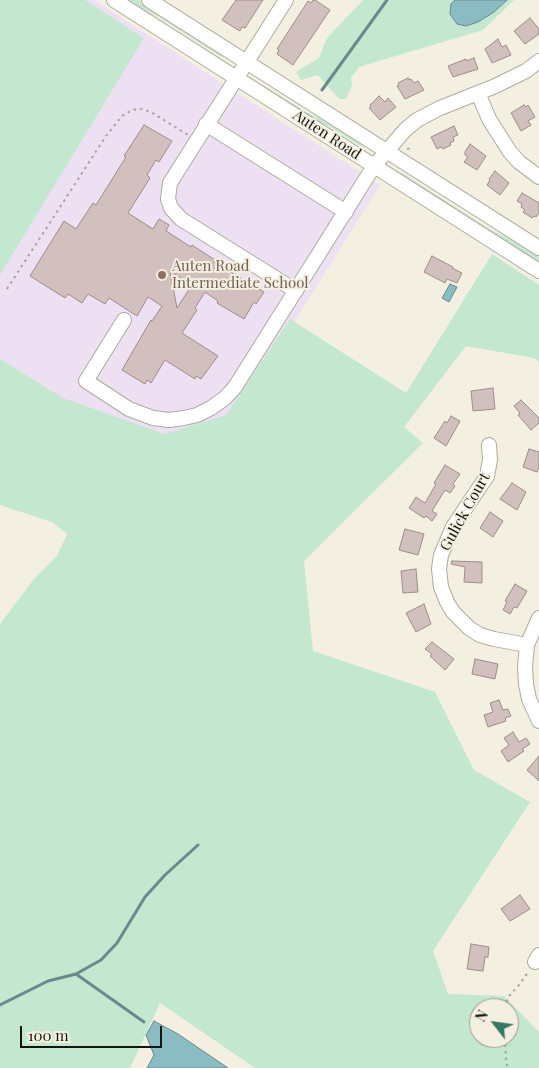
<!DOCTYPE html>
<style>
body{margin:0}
#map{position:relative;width:539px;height:1068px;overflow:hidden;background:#f3f0e1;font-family:"Playfair Display",serif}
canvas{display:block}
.north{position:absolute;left:469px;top:998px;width:50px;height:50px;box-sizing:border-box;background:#f3f0e1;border:1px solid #9b988d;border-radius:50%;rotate:300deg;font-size:14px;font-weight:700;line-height:20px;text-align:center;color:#161510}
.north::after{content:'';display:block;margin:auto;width:18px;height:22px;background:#377664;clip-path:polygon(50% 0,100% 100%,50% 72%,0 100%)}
.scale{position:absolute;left:20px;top:1026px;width:142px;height:22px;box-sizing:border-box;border:2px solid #161510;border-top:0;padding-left:6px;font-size:15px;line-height:18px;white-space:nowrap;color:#161510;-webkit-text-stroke:4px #f3f0e1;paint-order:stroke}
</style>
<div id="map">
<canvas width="539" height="1068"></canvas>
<div class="north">N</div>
<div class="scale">100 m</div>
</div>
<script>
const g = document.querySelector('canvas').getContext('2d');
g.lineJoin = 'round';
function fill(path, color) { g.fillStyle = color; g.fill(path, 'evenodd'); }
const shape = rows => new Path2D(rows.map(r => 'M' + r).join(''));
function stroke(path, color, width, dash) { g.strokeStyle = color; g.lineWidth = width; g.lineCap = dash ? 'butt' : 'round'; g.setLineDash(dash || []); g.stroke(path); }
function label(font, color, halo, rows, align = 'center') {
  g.font = font + ' "Playfair Display",serif'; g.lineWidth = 4; g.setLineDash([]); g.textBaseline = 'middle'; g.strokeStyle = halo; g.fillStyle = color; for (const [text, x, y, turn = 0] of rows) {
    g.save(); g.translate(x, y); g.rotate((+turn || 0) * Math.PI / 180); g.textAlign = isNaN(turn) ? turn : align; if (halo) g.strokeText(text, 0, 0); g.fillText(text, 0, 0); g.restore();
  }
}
const education = shape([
 [0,0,94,0,380,185,191,487,0,365]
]);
const green = shape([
 [0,0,85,0,144,38,0,275],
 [125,0,139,0,222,53,222,55,220,56,157,16],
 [363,0,514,0,483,30,359,67,351,78,352,85,346,99,339,99,318,75,301,80,296,72,319,58,327,38],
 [259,83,308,113,338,127,365,145,365,146,362,147,332,128,307,117,258,85],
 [400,173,402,173,491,230,521,244,539,255,539,266,399,175],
 [492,254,539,285,539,362,534,358,466,346,404,427,423,443,304,561,313,651,435,692,474,770,530,802,433,951,448,994,504,996,539,1032,539,1068,255,1068,160,1003,130,1068,0,1068,0,624,34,579,57,556,67,534,52,522,0,505,0,359,63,398,165,434,226,415,290,319,406,393],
 [479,1008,509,1008,509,1038,479,1038]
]);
const water = shape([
 [455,0,507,0,494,12,478,22,466,26,457,24,450,14,451,4,455,0],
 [450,284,457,287,449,302,442,298,450,284],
 [154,1021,178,1034,228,1068,147,1068,154,1055,146,1035,154,1021]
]);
const stream = shape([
 [322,90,387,0],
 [76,974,144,1022],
 [0,1005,48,981,76,974,101,960,117,943,145,897,165,875,198,845]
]);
const building = shape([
 [236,0,263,0,245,28,242,27,240,31,222,20,236,0],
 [313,0,315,0,330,10,293,65,277,54,279,50,277,49,308,1,311,3,313,0],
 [530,18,539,29,539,34,525,44,514,31,530,18],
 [498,39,502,47,506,45,511,55,492,63,485,49,498,39],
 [474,58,478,69,453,77,448,66,466,59,466,61,474,58],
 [408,78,409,80,411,79,414,83,418,81,424,90,405,99,397,86,399,85,398,83,408,78],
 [379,96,385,102,388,98,396,107,380,120,369,108,371,107,370,105,379,96],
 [524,105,526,107,528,105,535,117,528,121,531,125,521,131,511,113,524,105],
 [144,125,172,141,159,162,156,160,147,175,150,178,128,213,153,229,159,219,169,225,166,231,191,247,192,245,215,260,214,262,264,292,256,304,254,302,244,319,217,303,218,301,205,292,195,308,197,310,182,333,218,356,201,379,196,376,195,379,165,360,151,383,147,380,145,384,122,370,151,320,152,321,162,306,148,297,137,316,109,298,105,304,88,294,82,303,68,294,65,298,30,276,64,221,76,229,93,203,96,205,126,157,124,156,144,125],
 [170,271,192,285,177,308,170,271],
 [454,126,458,135,453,137,454,141,450,143,451,145,443,149,441,147,437,149,431,137,454,126],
 [470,144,486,156,477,170,464,162,468,157,465,155,465,152,470,144],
 [495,171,509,183,500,195,487,185,490,180,489,179,495,171],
 [522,193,539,203,539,213,536,217,534,216,532,218,523,212,525,210,521,207,522,204,517,201,522,193],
 [432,256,453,267,452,268,462,273,457,283,447,279,445,283,424,272,432,256],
 [493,388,495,409,473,411,471,391,493,388],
 [521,400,539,418,539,423,531,430,518,415,520,413,514,406,521,400],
 [451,416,460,421,446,446,434,438,445,421,447,423,451,416],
 [529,449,539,452,539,467,537,472,523,467,529,449],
 [445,465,460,474,453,484,455,486,450,493,445,490,432,511,437,514,432,521,426,516,424,518,409,508,416,497,425,503,436,484,434,483,445,465],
 [512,483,526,492,517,510,500,499,512,483],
 [490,512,503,521,493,537,480,528,490,512],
 [405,529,424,534,418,555,399,550,405,529],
 [452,561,482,562,482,583,464,582,465,567,451,564,452,561],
 [416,569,418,592,403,593,401,571,416,569],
 [515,584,527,591,517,608,514,607,510,614,503,610,507,602,505,601,515,584],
 [424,604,431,624,416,632,406,613,424,604],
 [432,642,454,659,445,670,430,656,432,654,425,649,432,642],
 [475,659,498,664,495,679,472,674,475,659],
 [499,700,503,710,508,709,511,716,505,718,506,721,488,727,484,715,493,712,490,703,499,700],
 [513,732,519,742,526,738,530,744,522,749,524,751,508,762,501,751,509,745,504,738,513,732],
 [539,756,539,781,527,770,539,756],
 [520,895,530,909,510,921,501,909,520,895],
 [471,944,489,947,488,957,485,957,483,971,467,969,471,944]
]);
const path = shape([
 [407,149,411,148],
 [7,289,106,136,122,116,132,110,142,109,151,112,188,135],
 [504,1008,509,996,519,985,529,971],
 [505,1038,506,1062,508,1068]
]);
const minor = shape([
 [114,0,539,271],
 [149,0,539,248],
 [286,0,170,183,168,199,171,208,181,219,296,291],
 [478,93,489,119,510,152,519,162,539,177],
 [206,124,346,212],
 [124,320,86,381,129,409,153,418,169,420,184,418,197,415,211,408,225,398,235,387,374,166,405,130,417,120,440,108,493,87,526,71,539,61],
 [489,445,490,460,487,476,453,527,441,555,439,569,441,587,447,602,453,612,469,628,480,635,494,639,527,645],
 [539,618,527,645,525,667,526,684,529,699,539,721],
 [535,962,539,955]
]);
const markers = [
 [162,275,5,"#8d6e63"]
];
const streetNames = [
 ["Auten Road",327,135,33],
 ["Gulick Court",465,512,-61]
];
const educationNames = [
 ["Auten Road",172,266],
 ["Intermediate School",172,283]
];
fill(education, '#eee0f3');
fill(green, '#c4e7d0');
fill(water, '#8cbcc3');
stroke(water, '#698a8d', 1);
stroke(stream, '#698a8d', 3);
fill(building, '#d1c0bd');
stroke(building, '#9c8d8a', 1);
stroke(minor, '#aeab9d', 16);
stroke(path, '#a7a599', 2, [2.5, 4]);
stroke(minor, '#fff', 14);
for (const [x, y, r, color] of markers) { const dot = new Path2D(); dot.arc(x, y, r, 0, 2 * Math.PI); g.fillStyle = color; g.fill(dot); stroke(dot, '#f3f0e1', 2); }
label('15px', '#161510', '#f3f0e1', streetNames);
label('15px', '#785e54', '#f3f0e1', educationNames, 'left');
</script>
